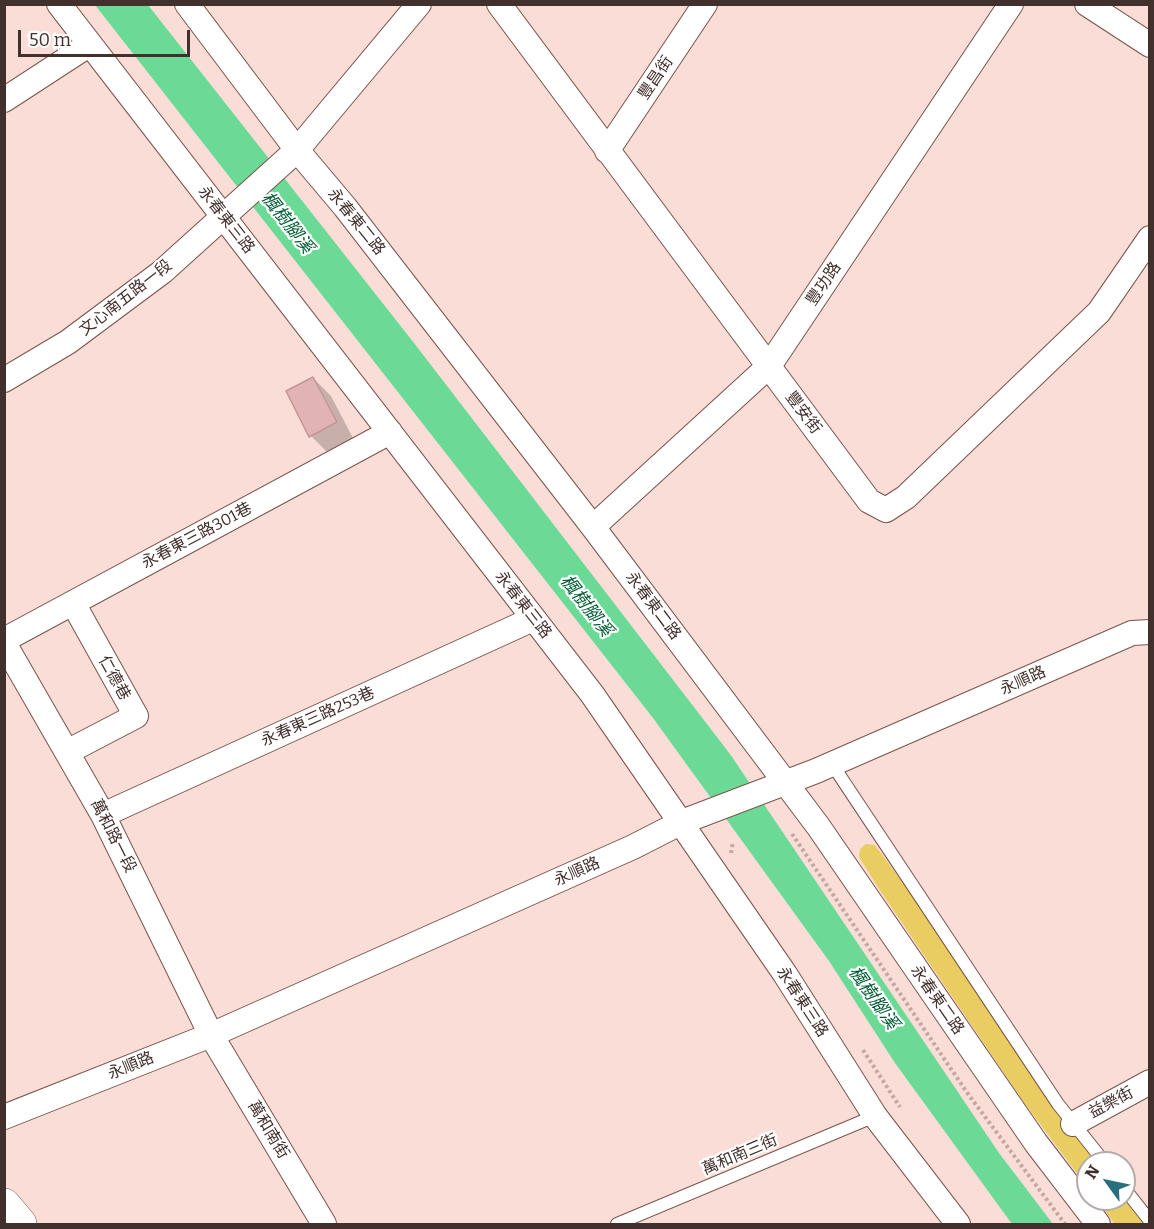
<!DOCTYPE html>
<meta charset="utf-8">
<style>
body{margin:0}
#map{position:relative;width:1154px;height:1229px;overflow:hidden;background:#f9ddd6;font-family:Bitter,serif}
canvas{display:block}
.frame{position:absolute;inset:0;border:6px solid #42302c;pointer-events:none}
.north{position:absolute;left:1076px;top:1151px;width:60px;height:60px;box-sizing:border-box;background:#fff;border:2px solid #b3acab;border-radius:50%;rotate:303deg;font-size:16px;font-weight:700;line-height:24px;text-align:center;color:#42302c}
.north::after{content:'';display:block;margin:auto;width:21px;height:27px;background:#2a6f7e;clip-path:polygon(50% 0,100% 100%,50% 72%,0 100%)}
.scale{position:absolute;left:18px;top:30px;width:172px;height:27px;box-sizing:border-box;border:3px solid #42302c;border-top:0;padding-left:8px;font-size:18px;line-height:21px;white-space:nowrap;color:#42302c;-webkit-text-stroke:4px #fff;paint-order:stroke}
</style>
<div id="map">
<canvas width="1154" height="1229"></canvas>
<div class="frame"></div>
<div class="north">N</div>
<div class="scale">50 m</div>
</div>
<script>
const g = document.querySelector('canvas').getContext('2d');
g.lineJoin = 'round';
function fill(path, color) { g.fillStyle = color; g.fill(path, 'evenodd'); }
const shape = rows => new Path2D(rows.map(r => 'M' + r).join(''));
function stroke(path, color, width, dash) { g.strokeStyle = color; g.lineWidth = width; g.lineCap = dash ? 'butt' : 'round'; g.setLineDash(dash || []); g.stroke(path); }
function label(font, color, halo, rows, align = 'center') {
  g.font = font + ' Bitter,"Noto Sans TC",serif'; g.lineWidth = 4.5; g.setLineDash([]); g.textBaseline = 'middle'; g.strokeStyle = halo; g.fillStyle = color; for (const [text, x, y, turn = 0] of rows) {
    g.save(); g.translate(x, y); g.rotate((+turn || 0) * Math.PI / 180); g.textAlign = isNaN(turn) ? turn : align; if (halo) g.strokeText(text, 0, 0); g.fillText(text, 0, 0); g.restore();
  }
}
const green = shape([
 [866,844,875,845,938,931,996,1023,1097,1163,1088,1163,1088,1188,1025,1104,881,892,859,857,860,849],
 [1124,1197,1146,1224,1115,1224,1096,1199]
]);
const water = shape([
 [95,5,148,5,414,343,730,754,999,1153,1053,1224,1012,1224,895,1063,829,961,653,718]
]);
const shadow = shape([
 [313,378,331,396,354,440,329,454,311,436]
]);
const building = shape([
 [313,377,337,422,309,437,286,391,313,377]
]);
const path = shape([
 [792,834,968,1094,1065,1224],
 [731,853,733,842],
 [863,1050,900,1107]
]);
const service = shape([
 [832,764,1058,1104,1105,1163],
 [1124,1188,1150,1221],
 [617,1224,875,1116]
]);
const minor = shape([
 [59,4,592,694,785,974,875,1116,958,1224],
 [187,4,297,150,345,207,593,527,818,826,1036,1143,1098,1224],
 [499,4,869,501,886,510,906,497,1099,312,1150,238],
 [1087,4,1150,45],
 [4,100,90,44],
 [607,151,705,4],
 [4,380,68,342,162,272,297,150,419,4],
 [593,527,769,366,1011,4],
 [4,640,390,432],
 [4,643,103,815,211,1035,324,1224],
 [67,752,136,716,73,603],
 [103,815,533,619],
 [4,1117,211,1035,633,847,682,822,816,771,1132,633,1150,632],
 [1073,1124,1150,1082]
]);
const secondary = shape([
 [4,1205,20,1224]
]);
const streetNames = [
 ["豐昌街",656,78,-56],
 ["永春東三路",226,220,52],
 ["永春東二路",356,222,51],
 ["豐功路",824,284,-56],
 ["文心南五路一段",126,298,-38],
 ["豐安街",803,413,53],
 ["永春東三路301巷",197,536,-28],
 ["永春東三路",523,605,52],
 ["永春東二路",653,606,53],
 ["仁德巷",114,678,61],
 ["永順路",1023,681,-24],
 ["永春東三路253巷",318,717,-24],
 ["萬和路一段",113,836,63],
 ["永順路",577,872,-24],
 ["永春東二路",937,1000,55],
 ["永春東三路",802,1002,57],
 ["永順路",131,1066,-22],
 ["益樂街",1111,1103,-28],
 ["萬和南街",268,1130,59],
 ["萬和南三街",740,1155,-23]
];
const waterNames = [
 ["楓樹腳溪",287,223,52],
 ["楓樹腳溪",586,606,52],
 ["楓樹腳溪",873,998,55]
];
fill(green, '#e9cd60');
fill(water, '#6bda97');
fill(shadow, '#0003');
fill(building, '#e1b3b5');
stroke(building, '#c29698', 1.5);
stroke(service, '#7a544a', 14);
stroke(minor, '#7a544a', 26);
stroke(secondary, '#7a544a', 34);
stroke(path, '#c1a8a2', 4, [3, 3]);
stroke(service, '#fff', 12);
stroke(minor, '#fff', 24);
stroke(secondary, '#fff', 33);
label('16px', '#42302c', '#fff', streetNames);
label('italic 18px', '#005a31', '#fff', waterNames);
</script>
